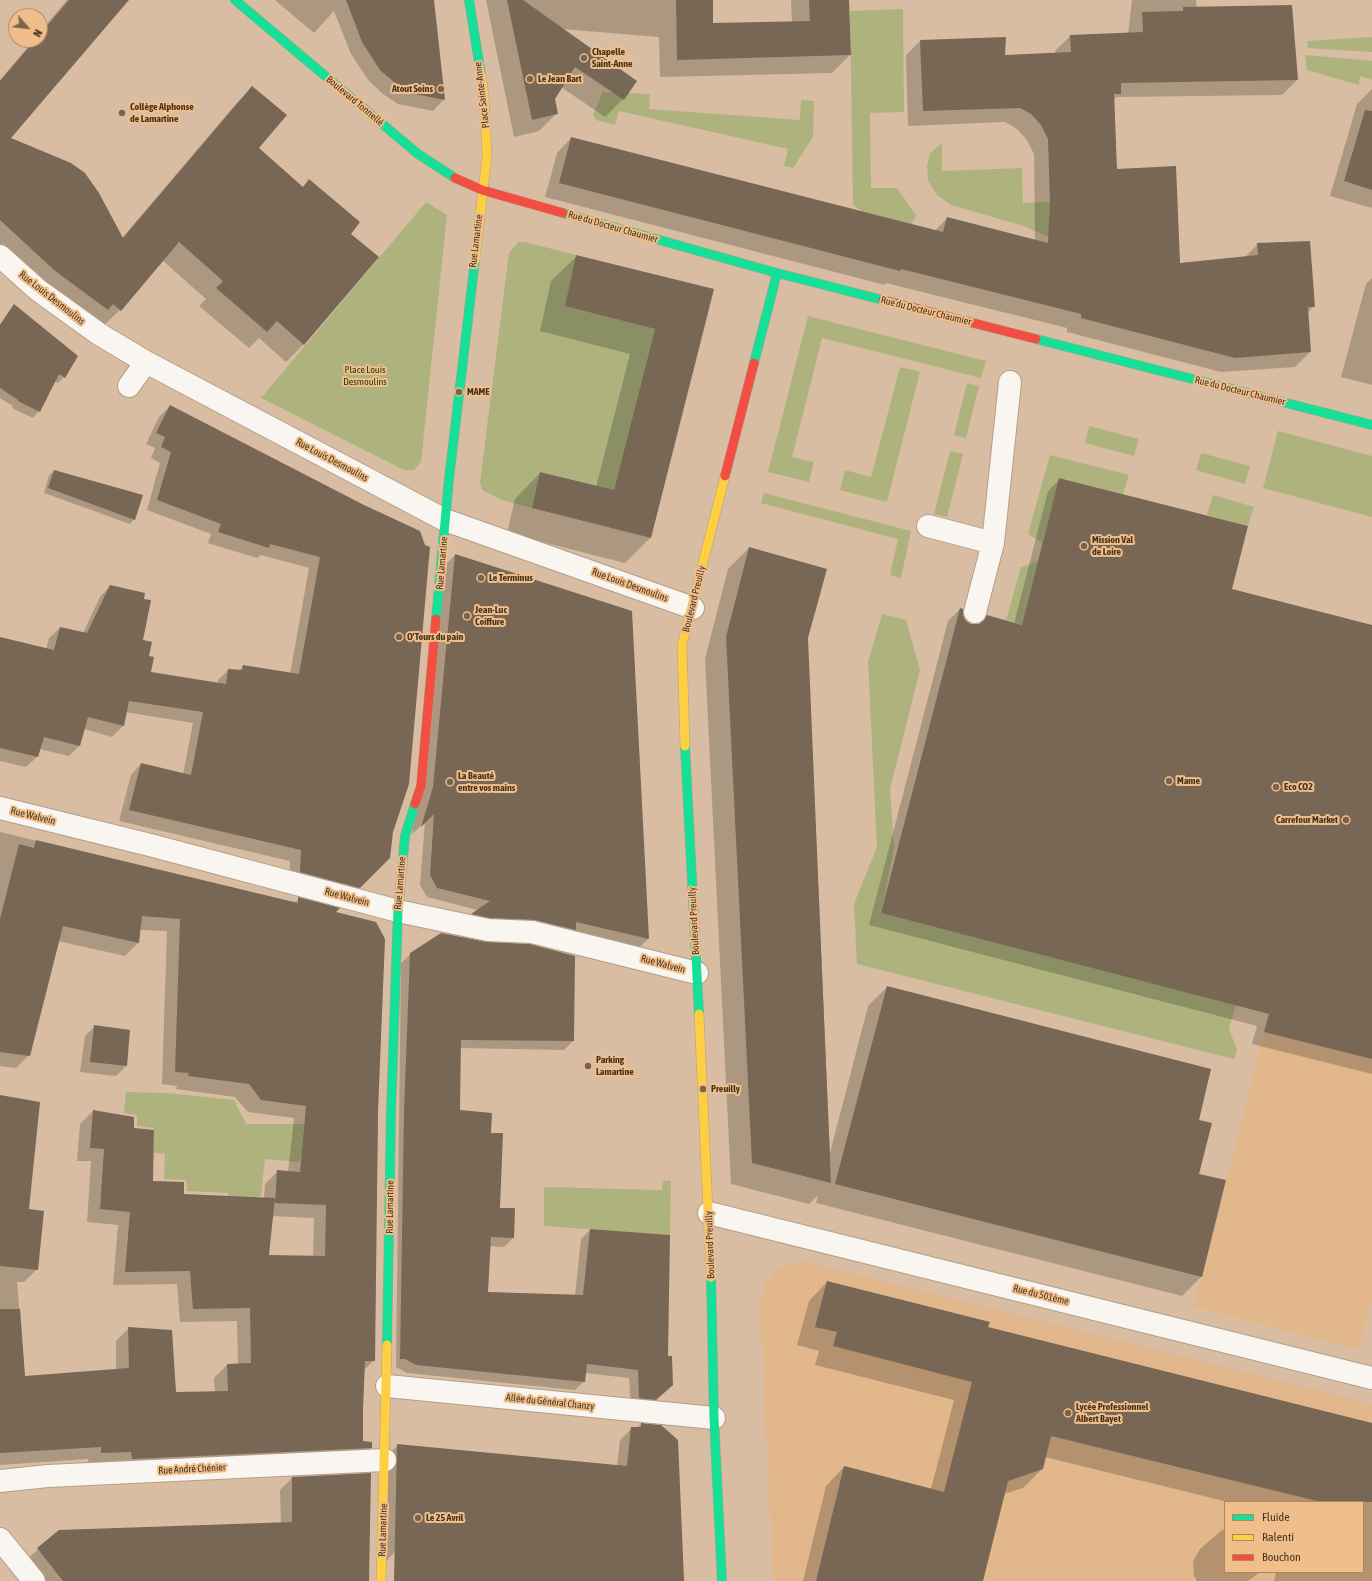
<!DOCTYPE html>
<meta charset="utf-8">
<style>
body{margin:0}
#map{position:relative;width:1372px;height:1581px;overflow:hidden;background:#d8bda2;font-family:"Asap Condensed",sans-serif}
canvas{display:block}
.legend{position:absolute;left:1224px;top:1501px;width:140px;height:72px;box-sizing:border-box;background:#efbe8b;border:1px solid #ac8760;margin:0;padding:5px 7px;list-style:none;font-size:12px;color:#47341f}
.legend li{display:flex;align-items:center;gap:8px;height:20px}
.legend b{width:20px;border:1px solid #ac8760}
.north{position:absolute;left:8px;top:8px;width:40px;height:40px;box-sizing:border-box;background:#efbe8b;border:1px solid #ac8760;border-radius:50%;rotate:118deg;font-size:11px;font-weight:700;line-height:16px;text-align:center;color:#47341f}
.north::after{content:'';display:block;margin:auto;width:14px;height:18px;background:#7a644d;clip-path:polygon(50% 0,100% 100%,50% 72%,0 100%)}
</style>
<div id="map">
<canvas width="1372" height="1581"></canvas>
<ul class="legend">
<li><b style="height:5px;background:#16e098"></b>Fluide</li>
<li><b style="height:5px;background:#ffcf43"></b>Ralenti</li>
<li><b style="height:5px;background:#f24e42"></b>Bouchon</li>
</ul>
<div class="north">N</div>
</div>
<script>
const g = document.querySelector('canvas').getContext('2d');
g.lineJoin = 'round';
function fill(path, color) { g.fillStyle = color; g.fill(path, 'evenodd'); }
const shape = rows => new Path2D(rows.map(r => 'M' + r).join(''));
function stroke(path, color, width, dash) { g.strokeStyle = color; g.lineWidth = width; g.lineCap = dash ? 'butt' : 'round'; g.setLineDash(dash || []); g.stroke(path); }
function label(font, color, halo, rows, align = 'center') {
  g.font = font + ' "Asap Condensed",sans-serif'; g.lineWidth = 4; g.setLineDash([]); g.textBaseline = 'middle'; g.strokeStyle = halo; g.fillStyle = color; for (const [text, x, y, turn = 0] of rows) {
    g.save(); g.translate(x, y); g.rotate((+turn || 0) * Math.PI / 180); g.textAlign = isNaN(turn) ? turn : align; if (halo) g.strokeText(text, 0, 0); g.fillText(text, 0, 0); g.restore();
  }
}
const built = shape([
 [1372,621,1372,1299,1359,1349,1194,1307,1264,1032],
 [802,1262,811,1263,1372,1404,1372,1581,773,1581,760,1301,767,1281,778,1269,792,1263],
 [1225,1502,1363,1502,1363,1572,1225,1572]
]);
const green = shape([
 [903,9,904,112,870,113,871,188,897,188,916,215,912,224,863,212,853,205,850,11],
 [1372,37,1372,52,1308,48,1307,41],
 [1305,55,1372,61,1372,80,1360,76,1359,85,1307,70],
 [603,92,650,94,649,109,800,120,801,100,814,101,813,137,793,168,784,166,788,149,619,111,615,125,596,120,593,114],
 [942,143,942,171,1022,168,1023,203,1050,202,1049,214,1077,248,1020,225,951,205,937,195,928,181,927,167,930,154],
 [426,202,447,215,421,462,414,470,404,470,261,398],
 [518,242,525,242,576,255,565,306,655,329,614,490,540,472,532,508,502,500,482,490,480,482,509,253],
 [808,316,986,361,981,378,822,338,792,457,814,462,809,482,768,472],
 [900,367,920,372,887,502,840,490,845,470,871,477],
 [967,383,979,386,966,438,954,435],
 [1089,426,1139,439,1134,456,1085,443],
 [1278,431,1372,456,1372,517,1263,488],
 [950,451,963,454,947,517,934,514],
 [1201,453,1250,466,1245,484,1196,470],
 [1050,455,1129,475,1123,494,1060,478,1042,543,1028,534],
 [764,493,911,531,901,578,890,575,898,539,761,503],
 [1213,495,1254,507,1248,526,1207,515],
 [1038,561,1022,624,1006,620,1021,567],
 [882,614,906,620,920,670,890,789,894,848,881,913,1236,1005,1229,1028,1237,1051,1234,1059,857,964,854,904,877,847,868,662],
 [126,1092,167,1093,234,1100,246,1124,304,1124,302,1153,299,1162,265,1159,261,1196,257,1196,257,1207,228,1206,228,1193,187,1191,186,1180,164,1179,165,1154,154,1153,154,1128,137,1126,137,1115,124,1113],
 [663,1181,671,1181,670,1235,544,1226,544,1187,662,1190]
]);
const shadow = shape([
 [67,0,128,0,9,138,122,238,235,105,252,88,257,148,350,234,304,344,286,362,259,338,249,348,199,306,206,299,162,260,120,310,102,327,0,253,0,80,34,40,40,40,40,32],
 [275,0,433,0,444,99,433,111,398,104,383,94,369,81,351,54,334,11,314,33],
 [486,0,712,0,712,24,792,23,791,0,848,0,850,55,832,73,660,77,659,37,562,29,623,99,605,117,561,87,554,99,557,113,539,131,514,137],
 [1132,0,1196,0,1197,8,1297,80,1282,95,1116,97,1114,100,1116,170,1179,264,1245,257,1258,244,1314,306,1307,313,1310,352,1295,367,1221,372,1067,332,1067,328,886,283,885,285,545,197,557,153,571,138,935,231,947,218,1035,240,1034,154,1027,140,1017,129,1005,122,908,126,906,55,920,41,1004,56,1056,54,1055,51,1070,36,1128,34],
 [1372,89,1372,208,1330,196,1357,104],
 [577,256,712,290,650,538,625,563,507,533,515,499,540,473,596,487,630,354,540,331,551,281],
 [1372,278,1372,385,1341,377,1366,284],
 [14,306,64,377,58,383,54,381,39,411,33,418,12,408,13,406,0,398,0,324],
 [170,406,364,506,392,832,389,857,349,898,289,882,290,861,119,821,131,775,141,764,183,774,193,723,125,712,123,726,112,737,84,729,80,745,69,756,39,749,37,757,26,767,0,761,0,640,46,650,49,638,60,628,83,633,100,597,110,586,142,641,147,656,150,673,217,684,218,680,228,670,239,671,243,666,290,674,309,568,261,555,257,558,208,543,211,534,147,510,160,463,151,458,155,448,146,444,159,417],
 [54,471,134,519,130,524,44,493,49,475],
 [1060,479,1230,590,1372,626,1372,1074,1252,1044,1257,1026,869,925,948,621,960,609,965,621,971,625,979,625,987,616,1014,624,1048,491],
 [749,548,807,637,830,1153,868,1006,887,987,1198,1121,1201,1277,1182,1296,816,1203,818,1195,809,1204,731,1184,705,659,728,569],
 [455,555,631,612,648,939,638,949,462,924,478,910,427,897,420,885,425,822,412,834,445,565],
 [0,832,294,903,299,899,334,913,378,1112,374,1360,364,1370,362,1442,371,1448,358,1461,89,1466,88,1459,0,1465,0,1179,28,1210,37,1269,24,1282,17,1282,25,1378,116,1370,116,1341,129,1328,175,1393,215,1392,214,1378,227,1365,238,1364,237,1321,180,1322,177,1284,113,1285,118,1225,87,1222,91,1161,77,1161,80,1124,93,1111,133,1118,133,1129,152,1182,183,1195,264,1198,265,1184,278,1171,288,1172,294,1118,248,1112,235,1097,176,1089,177,1086,162,1084,167,931,140,930,138,943,125,956,58,941,29,1055,16,1068,0,1066],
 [272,1216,314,1218,313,1257,268,1255],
 [487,943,574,956,573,1041,564,1050,460,1048,459,1111,490,1134,499,1208,513,1238,504,1247,489,1246,487,1293,575,1295,581,1239,590,1230,667,1357,672,1385,646,1408,631,1407,629,1378,585,1373,584,1381,575,1390,407,1373,396,1367,401,963,411,954],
 [95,1026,129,1030,126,1066,116,1076,80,1072,85,1036],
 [827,1282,987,1328,1372,1424,1372,1581,1274,1581,1276,1572,1363,1572,1363,1502,1228,1502,1045,1457,1042,1469,1023,1488,1004,1494,982,1581,803,1581,826,1486,844,1467,931,1489,954,1400,815,1365,819,1351,797,1345,809,1301],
 [641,1424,660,1426,684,1581,394,1581,396,1551,383,1564,386,1457,398,1445,617,1466,620,1440,632,1428,637,1428],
 [292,1478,368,1581,42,1581,25,1561,59,1531,281,1523,280,1490],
 [1222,1530,1225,1530,1225,1572,1260,1572,1248,1581,1197,1581,1194,1576,1193,1561,1200,1549]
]);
const building = shape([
 [69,0,129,0,11,138,71,163,85,173,99,193,123,238,252,86,287,115,259,148,303,187,309,179,360,222,351,234,379,257,304,345,277,321,267,332,216,288,223,281,179,242,121,311,113,304,108,310,54,270,0,220,0,81,35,40,40,40,40,34],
 [346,0,434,0,445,100,410,93,394,82,380,70,362,42],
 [507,0,523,0,637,81,624,100,575,67,555,99,558,114,532,120],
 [676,0,713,0,713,23,810,21,809,0,849,0,851,55,677,60],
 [1292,5,1298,80,1121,83,1121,94,1114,94,1117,169,1176,166,1180,263,1258,255,1257,243,1310,241,1315,307,1308,307,1311,352,1235,358,1081,318,1081,314,901,269,900,271,559,183,571,137,943,232,947,217,1048,243,1050,202,1048,139,1041,125,1031,114,1020,108,923,111,920,40,1006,37,1005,55,1071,52,1070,35,1143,32,1142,12,1183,11,1183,7],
 [1365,110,1372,111,1372,190,1344,181],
 [576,255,714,289,651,538,532,508,540,472,614,490,655,329,565,306],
 [14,304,78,356,65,378,59,374,40,412,18,401,18,400,0,388,0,325],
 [170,405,364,505,420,531,425,545,430,547,409,784,393,832,390,858,360,888,300,872,301,850,129,810,141,763,191,775,203,712,129,701,124,726,88,717,80,746,44,737,38,757,0,748,0,637,54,650,60,627,87,633,110,585,145,593,144,599,151,600,143,640,152,642,149,656,154,657,151,672,226,684,228,669,242,670,243,665,299,674,320,557,270,544,269,548,218,532,221,524,157,500,171,452,161,447,165,437,156,433],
 [54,470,143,495,135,520,48,488],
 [1059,478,1248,526,1232,589,1372,625,1372,1059,1264,1032,1269,1014,881,913,960,608,963,609,963,615,966,621,971,624,979,624,984,620,987,615,1022,625],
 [749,547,827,569,808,638,831,1183,752,1163,726,637],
 [455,554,632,611,649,939,576,922,576,930,535,920,490,918,471,914,490,901,437,888,430,875,434,814,421,827,433,787],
 [36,840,298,903,298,897,340,908,336,912,376,922,385,939,378,1112,375,1361,365,1361,363,1408,363,1441,372,1442,372,1448,132,1459,131,1452,101,1453,101,1447,0,1453,0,1309,20,1309,25,1376,129,1368,128,1327,172,1330,176,1392,228,1391,227,1364,251,1363,250,1308,193,1309,190,1271,125,1272,130,1212,100,1209,104,1149,90,1148,93,1110,134,1117,134,1128,154,1130,153,1181,184,1182,184,1194,275,1198,269,1255,325,1256,326,1205,275,1203,277,1170,300,1172,306,1106,261,1100,249,1084,188,1076,189,1073,175,1072,180,919,142,916,139,943,63,926,30,1056,0,1052,0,919,19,844,34,848],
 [441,933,487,942,530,944,575,956,574,1041,461,1040,460,1110,492,1113,491,1133,503,1133,500,1208,515,1208,514,1238,491,1237,488,1292,583,1295,590,1229,670,1235,668,1356,672,1356,673,1385,656,1400,639,1398,638,1370,587,1364,585,1382,416,1365,405,1359,400,1359,404,1112,410,953],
 [887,986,1211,1069,1199,1120,1212,1123,1199,1174,1226,1180,1202,1277,835,1184],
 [94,1025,130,1030,127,1066,90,1062],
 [0,1095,40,1102,29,1209,44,1211,38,1270,0,1266],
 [827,1281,990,1322,988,1327,1372,1423,1372,1502,1321,1502,1051,1436,1043,1469,1008,1481,983,1581,816,1581,844,1466,944,1492,972,1382,833,1346,837,1332,815,1327],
 [641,1423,661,1425,678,1440,684,1581,394,1581,397,1444,627,1466,631,1427,641,1427],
 [371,1473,369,1581,63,1581,37,1548,59,1530,292,1522,292,1477]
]);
const street = shape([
 [0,256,38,290,99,334,146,362,445,520,693,608],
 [129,386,146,362],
 [928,526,993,543],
 [975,612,993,543,1010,382],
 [0,808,150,845,398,911,488,930,532,932,697,973],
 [709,1213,1372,1378],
 [387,1386,714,1418],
 [0,1481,48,1476,385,1460],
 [0,1539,34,1581]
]);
const fast = shape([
 [235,0,418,154,455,178],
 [469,0,481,75],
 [563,213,777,273,883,300],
 [1036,339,1372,425],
 [754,363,777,273],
 [436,619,449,479,475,260],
 [685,746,699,1014],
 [711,1277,714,1418,722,1581],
 [387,1345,391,1112,398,911,405,836,415,804]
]);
const slow = shape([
 [475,260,487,156,484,95,481,75],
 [685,746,682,645,725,476],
 [699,1014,711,1277],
 [381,1581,387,1345]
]);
const jam = shape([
 [455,178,482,190,563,213],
 [883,300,1036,339],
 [725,476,754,363],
 [415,804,421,786,436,619]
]);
const markers = [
 [584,58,4,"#7a644d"],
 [530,79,4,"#7a644d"],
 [441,89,4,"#7a644d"],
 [122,113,4,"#7a644d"],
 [459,392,4,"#7a644d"],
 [1084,546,4,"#7a644d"],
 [481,578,4,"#7a644d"],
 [467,616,4,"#7a644d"],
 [399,637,4,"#7a644d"],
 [1169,781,4,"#7a644d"],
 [450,782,4,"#7a644d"],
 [1276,787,4,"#7a644d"],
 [1346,820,4,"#7a644d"],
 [588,1066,4,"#7a644d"],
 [703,1089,4,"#7a644d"],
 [1068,1413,4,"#7a644d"],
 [418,1518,4,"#7a644d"]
];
const poiNames = [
 ["Chapelle",592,52],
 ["Saint-Anne",592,64],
 ["Le Jean Bart",538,79],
 ["Atout Soins",433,89,"right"],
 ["Collège Alphonse",130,107],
 ["de Lamartine",130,119],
 ["MAME",467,392],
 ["Mission Val",1092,540],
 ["de Loire",1092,552],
 ["Le Terminus",489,578],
 ["Jean-Luc",475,610],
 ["Coiffure",475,622],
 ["O’Tours du pain",407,637],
 ["La Beauté",458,776],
 ["entre vos mains",458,788],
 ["Mame",1177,781],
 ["Eco CO2",1284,787],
 ["Carrefour Market",1338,820,"right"],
 ["Parking",596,1060],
 ["Lamartine",596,1072],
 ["Preuilly",711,1089],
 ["Lycée Professionnel",1076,1407],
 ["Albert Bayet",1076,1419],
 ["Le 25 Avril",426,1518]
];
const streetNames = [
 ["Place Sainte-Anne",482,95,-97],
 ["Boulevard Tonnellé",355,101,40],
 ["Rue du Docteur Chaumier",613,227,16],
 ["Rue Lamartine",476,241,-83],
 ["Rue Louis Desmoulins",52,298,38],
 ["Rue du Docteur Chaumier",926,311,14],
 ["Rue du Docteur Chaumier",1240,391,14],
 ["Rue Louis Desmoulins",332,460,28],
 ["Rue Lamartine",442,563,-85],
 ["Rue Louis Desmoulins",630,585,20],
 ["Boulevard Preuilly",694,599,-76],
 ["Rue Walvein",33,816,14],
 ["Rue Lamartine",400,883,-85],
 ["Rue Walvein",347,897,15],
 ["Boulevard Preuilly",694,921,-93],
 ["Rue Walvein",663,964,15],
 ["Rue Lamartine",390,1207,-89],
 ["Boulevard Preuilly",710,1245,-92],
 ["Rue du 501ème",1041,1295,14],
 ["Allée du Général Chanzy",550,1402,6],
 ["Rue André Chénier",192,1469,-3],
 ["Rue Lamartine",383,1530,-88]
];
const parkNames = [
 ["Place Louis",365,370],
 ["Desmoulins",365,382]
];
fill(built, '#e1b78b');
fill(green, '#aeb37e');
fill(shadow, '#0003');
fill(building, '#786754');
stroke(street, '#b39e88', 24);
stroke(fast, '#b39e88', 10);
stroke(slow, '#b39e88', 10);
stroke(jam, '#b39e88', 10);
stroke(street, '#f9f5f1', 22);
stroke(fast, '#16e098', 9);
stroke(slow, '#ffcf43', 9);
stroke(jam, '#f24e42', 9);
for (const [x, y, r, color] of markers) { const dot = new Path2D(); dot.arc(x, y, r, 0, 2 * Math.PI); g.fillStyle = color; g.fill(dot); stroke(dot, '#efbe8b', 1.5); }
label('bold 10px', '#47341f', '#efbe8b', poiNames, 'left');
label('10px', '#47341f', '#efbe8b', streetNames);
label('10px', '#293b08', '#efbe8b', parkNames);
</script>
